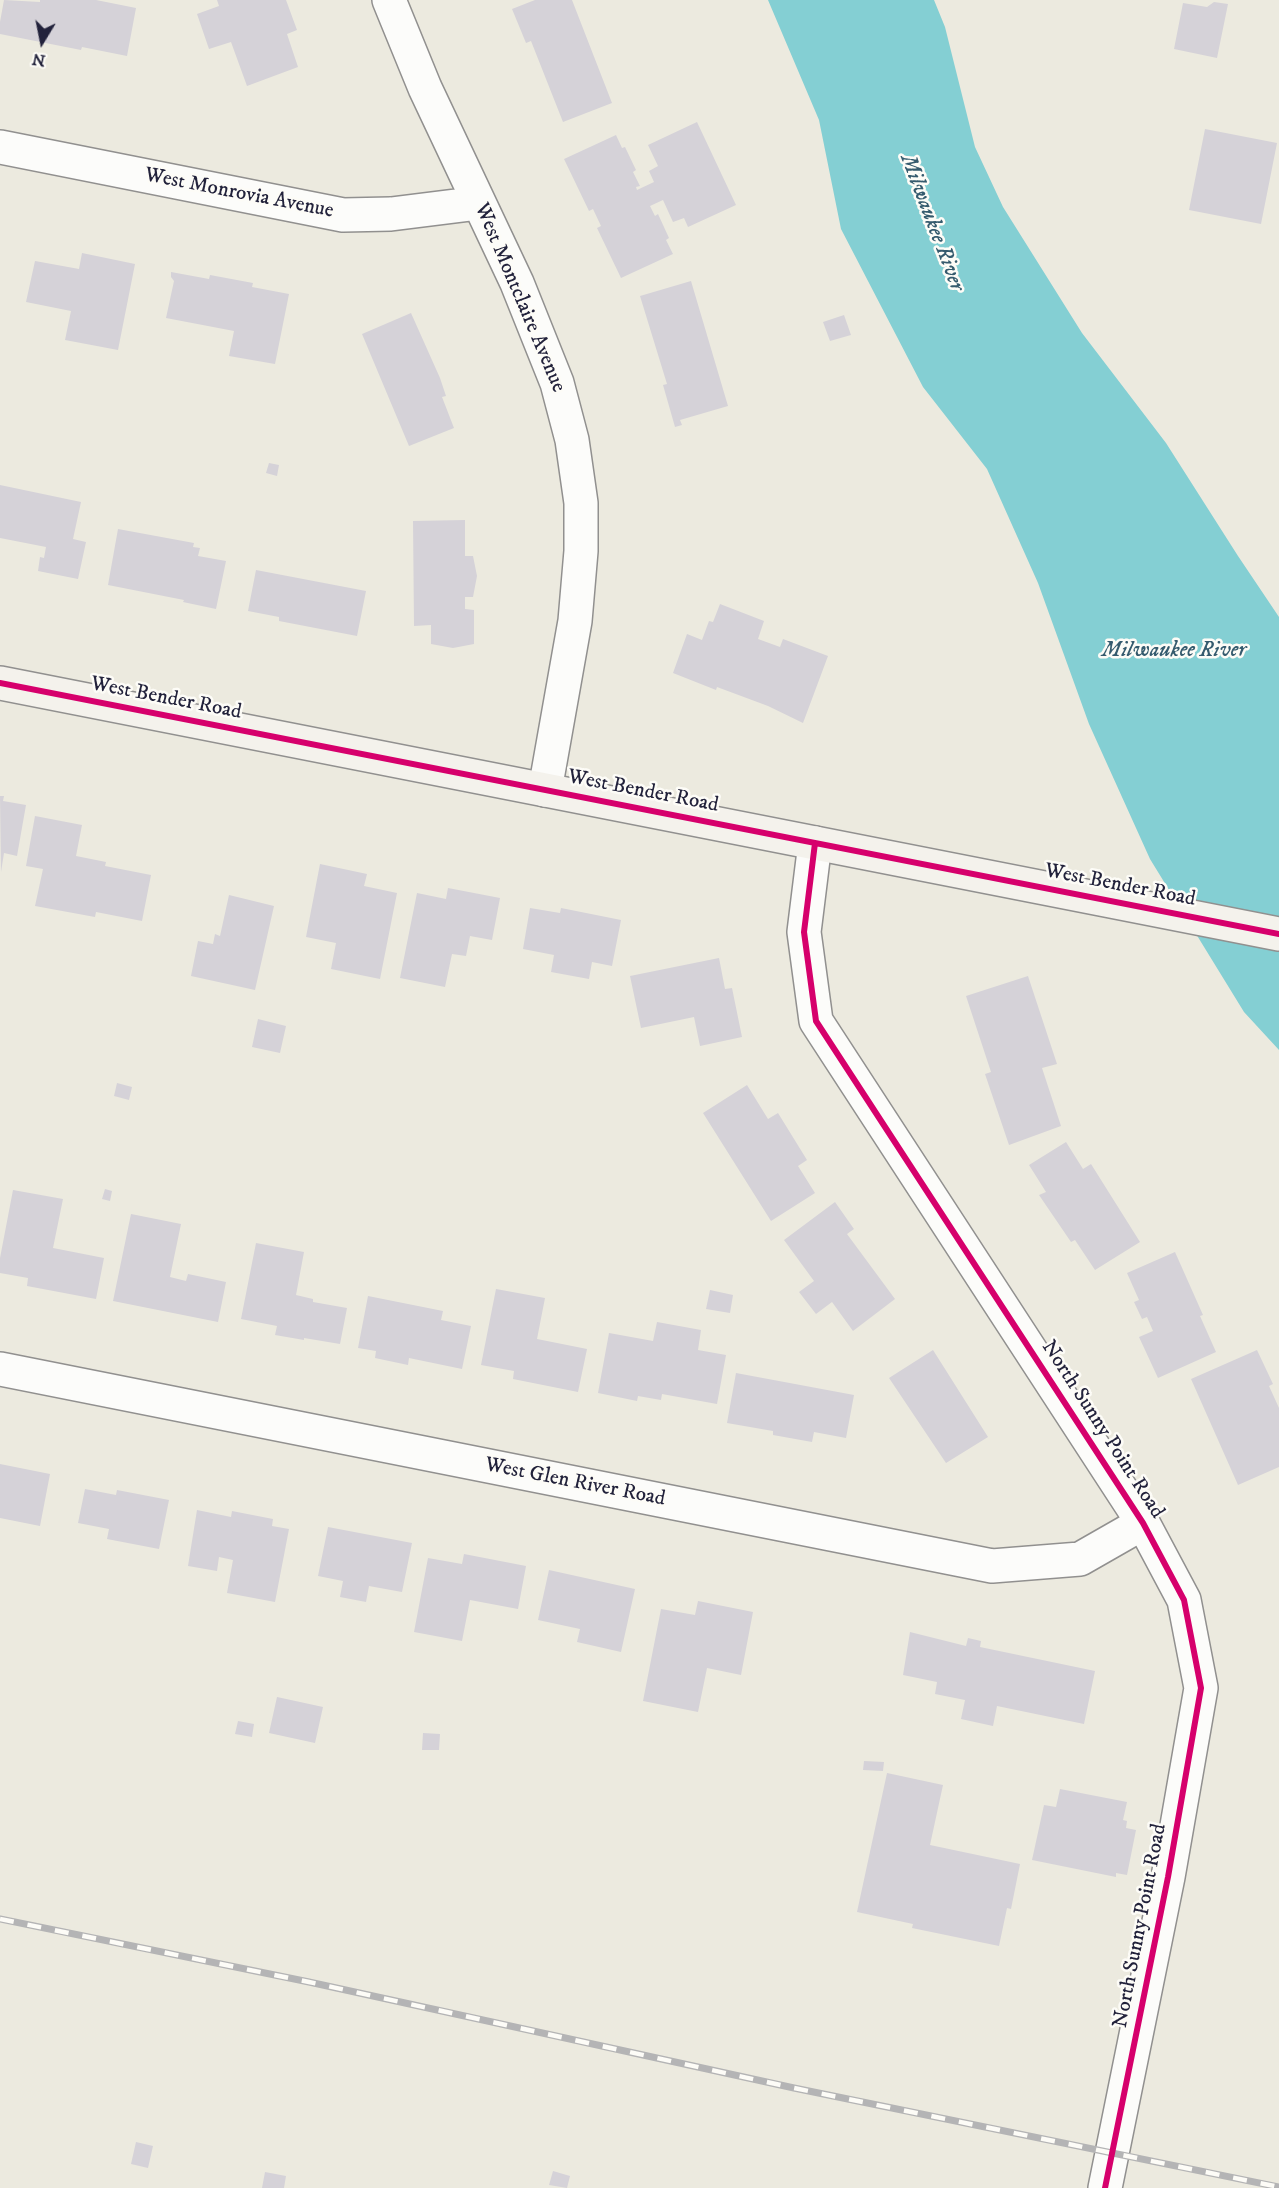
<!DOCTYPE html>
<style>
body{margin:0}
#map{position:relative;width:1279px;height:2188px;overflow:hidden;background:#eceadf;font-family:"IM FELL DW Pica",serif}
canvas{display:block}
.north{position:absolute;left:12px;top:12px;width:60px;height:60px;-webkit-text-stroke:4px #fdfcf7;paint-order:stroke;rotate:190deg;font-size:16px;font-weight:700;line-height:24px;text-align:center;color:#22223b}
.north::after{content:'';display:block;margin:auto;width:21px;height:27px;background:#22223b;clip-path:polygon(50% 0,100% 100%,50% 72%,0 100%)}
</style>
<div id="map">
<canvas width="1279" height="2188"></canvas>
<div class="north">N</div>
</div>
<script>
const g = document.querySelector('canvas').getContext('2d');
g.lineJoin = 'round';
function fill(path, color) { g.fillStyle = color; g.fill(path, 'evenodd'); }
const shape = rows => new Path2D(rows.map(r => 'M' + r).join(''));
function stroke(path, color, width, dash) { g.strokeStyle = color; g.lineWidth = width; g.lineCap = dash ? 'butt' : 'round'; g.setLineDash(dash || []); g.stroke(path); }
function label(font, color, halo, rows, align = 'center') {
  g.font = font + ' "IM FELL DW Pica",serif'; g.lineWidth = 5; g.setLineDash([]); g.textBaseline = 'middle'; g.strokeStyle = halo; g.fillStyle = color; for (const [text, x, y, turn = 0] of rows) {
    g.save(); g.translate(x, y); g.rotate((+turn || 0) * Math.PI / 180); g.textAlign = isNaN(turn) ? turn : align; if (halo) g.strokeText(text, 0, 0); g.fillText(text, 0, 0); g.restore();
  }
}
const water = shape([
 [768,0,934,0,945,27,975,147,1003,207,1082,333,1166,443,1238,556,1279,617,1279,1050,1244,1012,1150,859,1089,724,1038,583,987,469,923,387,841,229,819,120]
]);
const building = shape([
 [4,0,40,2,40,0,96,0,136,8,127,56,82,47,81,50,0,34,0,22],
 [217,0,286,0,297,30,287,34,298,67,247,86,231,42,209,49,197,14,219,6],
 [535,0,572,0,612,103,563,122,531,41,526,43,512,9],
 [1214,2,1228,4,1217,58,1174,49,1183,3,1207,7],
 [697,122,736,205,688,227,684,218,673,222,663,200,650,206,655,216,658,214,669,238,666,240,673,254,621,278,597,228,601,226,593,209,589,211,564,159,616,135,622,148,625,147,636,170,633,172,640,186,636,187,637,190,654,182,649,171,658,166,648,145],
 [1205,129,1277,143,1261,224,1189,210],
 [82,253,135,264,118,350,65,340,71,311,26,302,35,261,79,269],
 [171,272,209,279,210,275,253,283,252,287,289,294,275,364,229,356,234,331,166,318,174,281,171,277],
 [691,281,728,406,680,420,682,425,675,427,663,385,667,384,640,296],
 [411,313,440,378,446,396,442,397,454,428,409,446,362,334],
 [844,315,851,335,830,341,823,322],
 [269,463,279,465,277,476,266,473],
 [0,485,81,502,73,539,86,542,78,579,38,571,40,557,44,558,46,547,0,538],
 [465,520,465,556,473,556,477,576,473,597,465,597,465,609,474,610,474,644,453,648,431,644,431,625,414,626,413,521],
 [118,529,194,543,193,547,200,548,198,556,226,561,216,609,183,602,184,600,108,585],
 [256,570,366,591,357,636,279,621,279,617,248,611],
 [720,604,764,621,758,639,780,647,783,639,828,656,803,723,768,706,717,687,716,690,673,673,687,634,702,640,709,621,713,622],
 [0,796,4,796,3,801,26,805,17,856,4,853,1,872],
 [35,816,82,825,76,856,106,862,105,866,151,875,142,921,96,912,95,917,35,906,43,869,26,866],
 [320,864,367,874,364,886,397,893,380,979,331,969,336,943,306,937],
 [448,888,500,898,492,940,470,936,466,956,452,954,445,987,400,978,417,893,446,899],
 [229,895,274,906,255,990,191,976,198,941,213,944,215,934,220,936],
 [530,908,560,913,561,908,621,920,612,966,592,962,589,979,551,972,554,955,523,949],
 [719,958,725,989,732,988,742,1037,700,1046,694,1017,641,1028,630,976],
 [1028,976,1057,1064,1042,1068,1061,1126,1009,1145,985,1074,991,1072,966,996],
 [258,1019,286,1026,280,1053,252,1047],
 [117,1083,132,1087,129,1100,114,1096],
 [747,1085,768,1119,778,1113,807,1160,798,1166,815,1193,771,1221,703,1113],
 [1066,1142,1083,1169,1091,1164,1140,1242,1095,1270,1075,1240,1071,1242,1039,1195,1046,1192,1029,1165],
 [105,1189,112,1191,110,1201,102,1199],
 [13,1190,63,1199,53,1248,104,1258,96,1299,27,1286,28,1278,0,1273,0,1258],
 [835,1202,854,1229,847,1234,895,1299,853,1331,832,1302,816,1314,799,1292,814,1281,784,1240],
 [131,1214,181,1224,170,1277,186,1281,188,1274,226,1282,218,1322,113,1301],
 [256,1243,304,1252,296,1295,313,1299,313,1302,347,1308,340,1344,304,1338,304,1340,275,1335,277,1326,241,1319],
 [1175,1252,1203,1315,1200,1316,1216,1352,1158,1378,1139,1337,1153,1331,1147,1317,1142,1319,1134,1302,1139,1300,1127,1273],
 [496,1289,545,1298,537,1339,587,1349,578,1392,513,1379,514,1371,481,1365],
 [710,1290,733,1295,730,1313,706,1309],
 [368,1296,443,1311,441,1320,471,1326,462,1369,409,1358,408,1365,375,1358,376,1351,358,1348],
 [657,1322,701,1330,698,1350,726,1355,717,1404,662,1394,661,1400,638,1396,637,1401,598,1393,609,1333,653,1341],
 [933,1350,988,1437,946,1463,889,1378],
 [1257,1350,1273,1384,1269,1386,1279,1408,1279,1467,1238,1485,1191,1379],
 [736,1373,854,1395,846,1438,814,1432,812,1442,773,1435,773,1431,727,1423],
 [0,1464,50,1474,40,1526,0,1518],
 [85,1489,116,1495,117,1490,169,1500,159,1549,107,1539,109,1529,78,1523],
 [197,1510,231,1517,232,1511,273,1519,272,1526,289,1529,275,1602,227,1593,233,1560,219,1557,217,1571,188,1566],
 [328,1527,412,1543,402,1592,369,1586,366,1602,340,1597,343,1581,318,1576],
 [464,1554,526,1566,518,1609,470,1600,462,1641,414,1632,428,1558,462,1564],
 [549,1570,635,1589,621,1652,577,1642,580,1629,538,1620],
 [698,1601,753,1612,741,1675,707,1668,698,1712,643,1701,661,1609,695,1615],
 [910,1632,966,1646,968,1638,981,1641,980,1647,1095,1671,1084,1724,997,1706,993,1726,961,1719,965,1700,935,1694,937,1682,903,1675],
 [277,1697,323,1707,315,1743,269,1733],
 [238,1721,254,1724,252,1737,235,1734],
 [423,1733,440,1734,439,1750,422,1750],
 [864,1761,884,1762,883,1771,863,1770],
 [887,1773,943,1785,930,1845,1020,1864,1011,1909,1007,1908,999,1946,912,1928,913,1924,857,1912],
 [1060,1789,1127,1802,1123,1820,1127,1821,1126,1828,1136,1830,1127,1875,1116,1873,1116,1877,1032,1860,1044,1805,1056,1807],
 [136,2142,153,2146,148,2168,131,2164],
 [553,2171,570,2176,567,2188,549,2185],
 [265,2172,286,2176,284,2188,262,2188]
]);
const street = shape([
 [389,0,425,88,517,283,557,383,572,440,581,503,581,551,575,621,545,790],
 [0,147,343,215,391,214,479,203],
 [815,843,804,932,816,1021,1143,1523,1184,1600,1201,1688,1168,1877,1105,2188],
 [0,1369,992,1566,1080,1559,1143,1523]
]);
const secondary = shape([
 [0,683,1279,934]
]);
const rail = shape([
 [0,1919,309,1982,794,2088,1279,2187]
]);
const cycleway = shape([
 [0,683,1279,934],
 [815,843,804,932,816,1021,1143,1523,1184,1600,1201,1688,1168,1877,1105,2188]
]);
const streetNames = [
 ["West Monrovia Avenue",239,194,11],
 ["West Montclaire Avenue",519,298,67],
 ["West Bender Road",166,699,11],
 ["West Bender Road",643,792,11],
 ["West Bender Road",1120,886,11],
 ["North Sunny Point Road",1102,1430,57],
 ["West Glen River Road",575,1483,11],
 ["North Sunny Point Road",1141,1926,-79]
];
const waterNames = [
 ["Milwaukee River",931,223,69],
 ["Milwaukee River",1174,651]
];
fill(water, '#84cfd3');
fill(building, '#d5d2d8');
stroke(street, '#91908f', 36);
stroke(secondary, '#91908f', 36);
stroke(street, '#fcfcfa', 33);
stroke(secondary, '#f4f2ec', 33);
stroke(rail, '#b4b4b5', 7);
stroke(rail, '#fdfcf7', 4.5, [14]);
stroke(cycleway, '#d6006c', 6);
label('21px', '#22223b', '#fdfcf7', streetNames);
label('italic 22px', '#355b6e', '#fdfcf7', waterNames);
</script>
